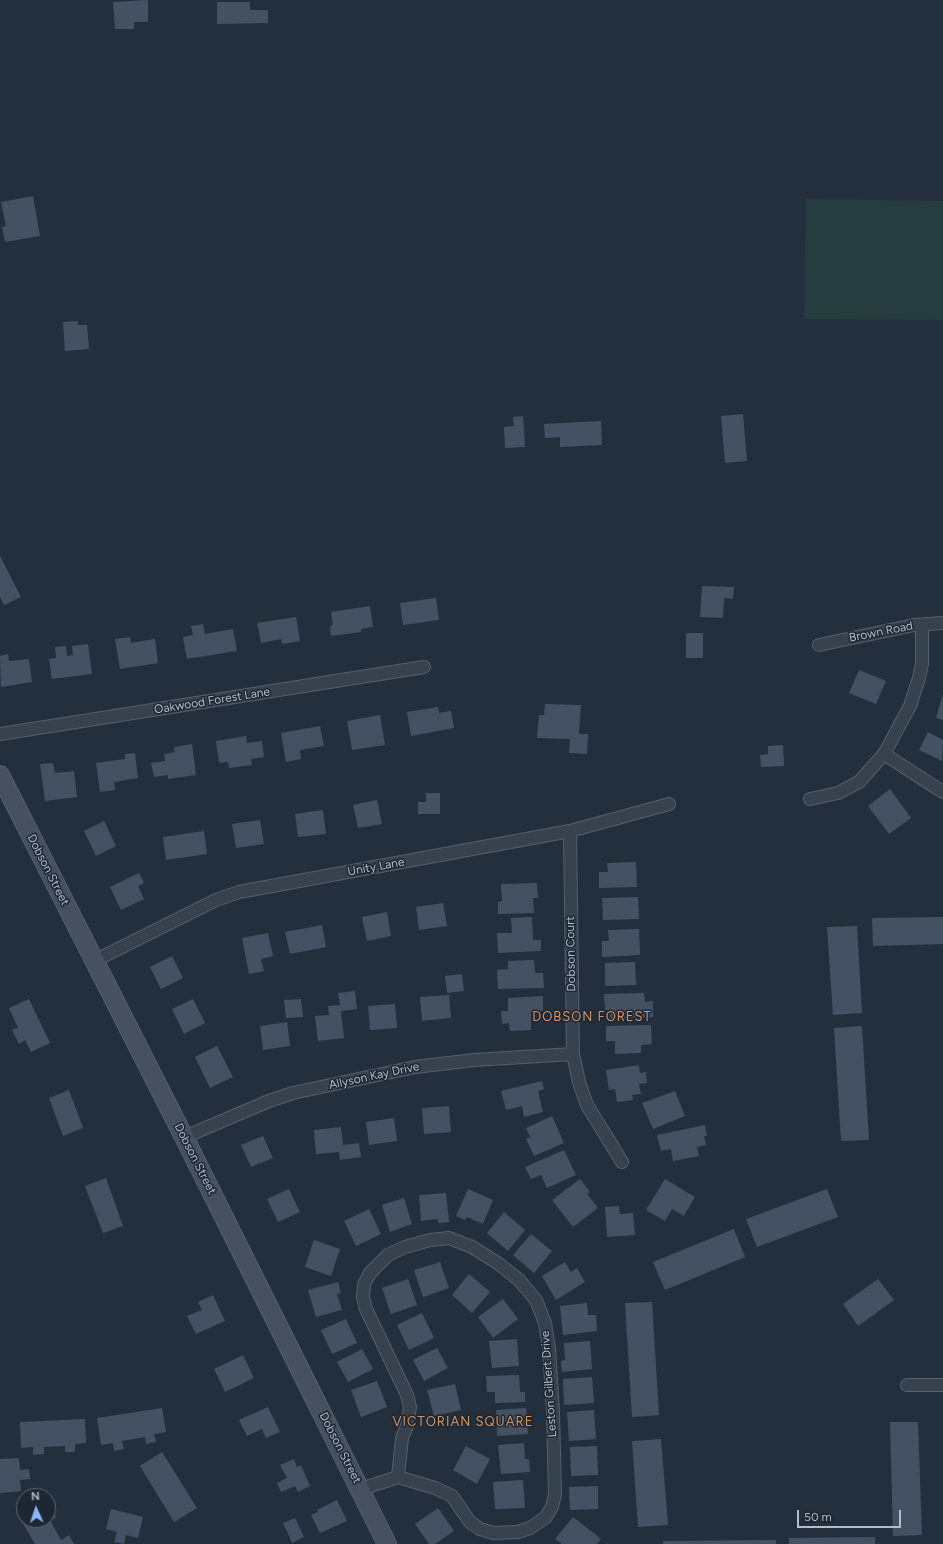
<!DOCTYPE html>
<style>
body{margin:0}
#map{position:relative;width:943px;height:1544px;overflow:hidden;background:#242f3e;font-family:Figtree,sans-serif}
canvas{display:block}
.north{position:absolute;left:16px;top:1488px;width:40px;height:40px;box-sizing:border-box;background:#1d2633;border:1px solid #59626f;border-radius:50%;rotate:357deg;font-size:11px;font-weight:700;line-height:16px;text-align:center;color:#b4bcc9}
.north::after{content:'';display:block;margin:auto;width:14px;height:18px;background:#8ab4f8;clip-path:polygon(50% 0,100% 100%,50% 72%,0 100%)}
.scale{position:absolute;left:797px;top:1510px;width:104px;height:18px;box-sizing:border-box;border:2px solid #b4bcc9;border-top:0;padding-left:5px;font-size:12px;line-height:14px;white-space:nowrap;color:#b4bcc9;-webkit-text-stroke:3px #1d2633;paint-order:stroke}
</style>
<div id="map">
<canvas width="943" height="1544"></canvas>
<div class="north">N</div>
<div class="scale">50 m</div>
</div>
<script>
const g = document.querySelector('canvas').getContext('2d');
g.lineJoin = 'round';
function fill(path, color) { g.fillStyle = color; g.fill(path, 'evenodd'); }
const shape = rows => new Path2D(rows.map(r => 'M' + r).join(''));
function stroke(path, color, width, dash) { g.strokeStyle = color; g.lineWidth = width; g.lineCap = dash ? 'butt' : 'round'; g.setLineDash(dash || []); g.stroke(path); }
function label(font, color, halo, rows, align = 'center') {
  g.font = font + ' Figtree,sans-serif'; g.lineWidth = 3; g.setLineDash([]); g.textBaseline = 'middle'; g.strokeStyle = halo; g.fillStyle = color; for (const [text, x, y, turn = 0] of rows) {
    g.save(); g.translate(x, y); g.rotate((+turn || 0) * Math.PI / 180); g.textAlign = isNaN(turn) ? turn : align; if (halo) g.strokeText(text, 0, 0); g.fillText(text, 0, 0); g.restore();
  }
}
const green = shape([
 [806,199,943,201,943,320,804,319]
]);
const building = shape([
 [148,0,148,22,134,22,134,29,115,29,113,2],
 [217,2,250,2,250,10,268,10,268,23,217,24],
 [33,196,40,236,5,242,2,227,6,226,1,202],
 [78,321,78,325,87,325,89,349,65,351,63,322],
 [743,414,747,461,725,463,721,416],
 [523,416,525,447,505,448,504,427,514,426,513,417],
 [601,421,602,445,560,447,560,437,545,438,544,424],
 [0,556,21,597,4,605,0,597],
 [702,586,734,587,733,599,724,598,723,618,700,617],
 [436,598,439,620,403,625,400,603],
 [370,606,373,627,361,629,361,632,331,636,330,626,333,625,331,612],
 [296,617,300,641,282,644,281,639,261,643,257,623],
 [203,624,205,634,233,629,237,651,187,659,183,637,193,635,191,626],
 [686,633,703,633,703,658,686,658],
 [130,637,131,643,155,639,158,663,120,669,115,639],
 [88,644,92,674,52,679,49,659,56,658,55,647,66,646,67,656,73,655,72,646],
 [8,654,9,661,29,659,32,682,1,687,0,656],
 [859,670,886,681,876,704,849,693],
 [943,694,943,720,936,718],
 [545,704,581,705,579,734,588,734,587,754,569,753,570,739,537,738,539,715,544,715],
 [438,707,439,713,451,711,454,728,411,736,407,712],
 [380,715,385,745,352,750,347,721],
 [320,726,324,746,300,750,301,759,286,762,281,733],
 [928,732,943,740,942,761,919,750],
 [246,736,247,743,262,741,264,757,251,759,252,765,229,768,228,762,219,763,216,741],
 [192,744,196,775,168,779,168,775,154,777,151,763,165,761,164,754,175,752,174,747],
 [783,745,784,766,761,767,760,755,768,754,768,746],
 [135,753,138,778,114,782,115,790,100,792,96,763,125,759,125,754],
 [53,763,55,773,74,771,77,797,45,801,40,764],
 [890,789,911,818,889,834,868,806],
 [426,793,440,793,440,814,418,814,418,802,426,802],
 [377,800,382,824,358,828,353,805],
 [323,810,326,834,298,837,295,814],
 [260,820,264,844,236,848,232,824],
 [104,821,116,846,96,856,84,831],
 [204,831,207,854,166,860,163,837],
 [636,862,637,887,599,888,599,872,608,872,607,863],
 [139,873,144,883,138,886,144,899,121,910,110,887],
 [537,883,538,898,533,898,534,913,498,914,498,902,502,901,501,884],
 [638,897,639,919,603,920,602,898],
 [443,903,447,926,419,930,416,907],
 [387,912,391,936,367,941,362,917],
 [532,917,533,940,541,940,541,951,498,953,497,933,512,933,511,918],
 [943,917,943,944,873,946,872,918],
 [322,925,326,947,290,954,285,932],
 [857,926,862,1013,833,1015,827,927],
 [639,929,640,955,602,957,602,941,609,941,608,930],
 [268,933,273,956,261,959,264,971,249,974,242,938],
 [172,956,183,978,161,989,150,967],
 [534,960,535,973,543,973,544,988,498,989,497,970,508,969,508,961],
 [635,962,636,985,605,986,605,963],
 [462,974,464,991,447,993,445,976],
 [355,991,357,1009,341,1011,344,1038,318,1041,315,1016,329,1015,328,1006,340,1005,338,993],
 [644,993,645,1002,653,1001,653,1017,610,1019,610,1010,605,1010,604,994],
 [449,995,451,1018,422,1021,420,997],
 [543,996,543,1011,531,1012,531,1030,510,1031,509,1023,502,1024,501,1011,508,1011,508,998],
 [29,999,50,1043,31,1052,25,1040,19,1044,12,1030,18,1028,9,1008],
 [193,999,205,1023,184,1034,172,1009],
 [301,999,303,1017,286,1018,284,1000],
 [395,1004,397,1028,370,1030,368,1006],
 [287,1022,290,1046,263,1050,260,1026],
 [651,1025,652,1044,641,1045,641,1053,615,1054,615,1041,606,1041,606,1026],
 [862,1026,869,1140,841,1141,834,1028],
 [217,1046,233,1077,210,1088,195,1057],
 [639,1065,640,1073,646,1072,647,1083,639,1084,641,1094,632,1095,633,1100,617,1102,615,1089,609,1090,606,1070],
 [542,1081,544,1089,538,1091,543,1112,524,1117,522,1106,506,1110,501,1091],
 [69,1090,83,1128,63,1136,49,1098],
 [675,1091,685,1116,653,1129,642,1103],
 [449,1106,451,1132,424,1134,422,1108],
 [552,1116,564,1143,534,1156,526,1139,530,1137,526,1128],
 [394,1118,397,1141,369,1145,366,1122],
 [705,1125,707,1136,704,1136,706,1145,697,1147,699,1156,673,1161,671,1149,661,1151,657,1135],
 [341,1127,343,1145,359,1143,361,1157,340,1160,339,1152,316,1154,314,1130],
 [263,1136,273,1158,251,1167,241,1145],
 [564,1150,576,1175,547,1188,541,1175,531,1179,525,1167],
 [106,1178,123,1226,103,1233,85,1186],
 [580,1179,590,1192,587,1194,598,1208,573,1227,552,1200],
 [665,1179,695,1197,684,1216,672,1209,665,1221,646,1210],
 [289,1189,300,1212,278,1222,267,1199],
 [468,1189,493,1200,483,1224,467,1217,465,1220,456,1216],
 [827,1189,838,1217,757,1247,746,1219],
 [446,1193,449,1222,438,1223,438,1219,421,1221,419,1195],
 [404,1198,412,1224,390,1232,382,1205],
 [619,1206,620,1214,633,1213,635,1235,607,1237,605,1207],
 [369,1209,381,1234,356,1246,344,1221],
 [504,1212,525,1230,508,1251,487,1233],
 [734,1229,745,1257,665,1290,653,1262],
 [531,1234,552,1251,534,1273,513,1255],
 [314,1240,340,1249,331,1276,305,1267],
 [440,1262,449,1288,423,1297,414,1270],
 [565,1262,571,1272,577,1268,585,1282,556,1300,542,1276],
 [469,1274,490,1292,472,1313,452,1295],
 [408,1279,417,1305,391,1314,382,1288],
 [878,1279,894,1300,858,1326,843,1304],
 [338,1282,341,1293,337,1294,342,1310,316,1317,308,1290],
 [213,1295,225,1321,196,1334,187,1316,202,1310,198,1302],
 [503,1299,518,1319,493,1338,478,1317],
 [652,1302,659,1415,632,1417,625,1303],
 [587,1303,588,1315,596,1315,597,1331,563,1335,560,1306],
 [422,1313,434,1338,409,1350,397,1325],
 [346,1319,357,1343,332,1354,321,1330],
 [517,1339,519,1366,492,1368,489,1341],
 [590,1341,592,1369,562,1372,561,1361,565,1360,564,1343],
 [437,1348,448,1368,424,1381,413,1360],
 [362,1349,373,1369,348,1382,337,1362],
 [243,1355,254,1378,225,1392,214,1369],
 [519,1375,520,1392,525,1392,525,1402,495,1403,495,1392,487,1392,486,1376],
 [592,1377,594,1403,564,1405,563,1379],
 [377,1381,387,1407,361,1417,351,1390],
 [455,1384,461,1410,434,1416,427,1390],
 [268,1407,280,1432,266,1438,262,1429,247,1436,239,1420],
 [162,1408,166,1432,154,1434,156,1442,146,1444,145,1437,122,1441,124,1449,114,1451,113,1443,101,1445,97,1418],
 [526,1408,528,1434,497,1436,496,1410],
 [594,1410,596,1439,569,1441,567,1412],
 [85,1419,86,1443,75,1444,75,1452,65,1452,65,1446,44,1447,44,1454,33,1455,33,1447,21,1448,20,1422],
 [890,1422,918,1422,922,1535,893,1536],
 [661,1439,668,1525,638,1527,632,1441],
 [524,1443,525,1459,529,1459,530,1472,501,1474,498,1445],
 [466,1446,490,1459,477,1484,453,1470],
 [597,1446,598,1475,571,1476,570,1447],
 [162,1452,197,1508,174,1522,140,1466],
 [19,1458,20,1470,29,1469,30,1479,20,1480,21,1491,0,1493,0,1459],
 [294,1459,297,1467,301,1465,310,1486,298,1492,295,1486,281,1492,277,1483,287,1478,280,1465],
 [523,1480,525,1508,495,1509,493,1482],
 [598,1486,598,1509,570,1510,569,1487],
 [337,1500,347,1521,320,1533,311,1515,318,1512,317,1510],
 [438,1508,454,1531,435,1544,429,1544,415,1524],
 [51,1509,56,1518,50,1520,61,1540,69,1535,74,1544,35,1544,18,1515,24,1512,24,1520,48,1520,48,1511],
 [111,1509,143,1517,138,1538,126,1535,124,1544,114,1542,117,1532,106,1529],
 [573,1517,601,1539,597,1544,562,1544,555,1539],
 [295,1518,304,1537,292,1543,283,1523],
 [875,1537,875,1544,789,1544,789,1538],
 [776,1540,776,1544,663,1544,663,1541]
]);
const street = shape([
 [819,645,914,625,943,623],
 [0,734,424,667],
 [884,754,943,792],
 [810,799,838,793,859,782,884,754,910,706,919,678,922,664,922,625],
 [570,831,573,1054,579,1082,587,1105,622,1162],
 [94,961,216,900,239,892,570,831,669,804],
 [185,1139,194,1133,269,1101,293,1093,415,1067,474,1060,573,1054],
 [449,1238,472,1247,499,1264,519,1280,536,1300,545,1323,549,1348,553,1412,555,1494,552,1507,546,1517,530,1528,518,1532,493,1533,480,1529,470,1522,452,1496,435,1488,398,1477,402,1438,407,1426,410,1407,407,1395,366,1309,363,1297,364,1284,370,1273,388,1255,405,1247,430,1240,449,1238],
 [907,1385,943,1385],
 [361,1489,398,1477]
]);
const secondary = shape([
 [0,775,185,1139,387,1544]
]);
const streetNames = [
 ["Brown Road",881,632,-11],
 ["Oakwood Forest Lane",212,701,-9],
 ["Unity Lane",376,867,-10],
 ["Dobson Street",48,870,63],
 ["Dobson Court",571,954,-91],
 ["Allyson Kay Drive",374,1076,-12],
 ["Dobson Street",195,1159,63],
 ["Leston Gilbert Drive",549,1384,-94],
 ["Dobson Street",340,1448,63]
];
const neighbourhoodNames = [
 ["DOBSON FOREST",592,1017],
 ["VICTORIAN SQUARE",463,1422]
];
fill(green, '#263c3f');
fill(building, '#455162');
stroke(street, '#565f6c', 14);
stroke(secondary, '#565f6c', 20);
stroke(street, '#38414e', 12);
stroke(secondary, '#465061', 18);
label('12px', '#b4bcc9', '#1d2633', streetNames);
g.letterSpacing = '1px';
label('13px', '#d59563', '#1d2633', neighbourhoodNames);
g.letterSpacing = '0px';
</script>
